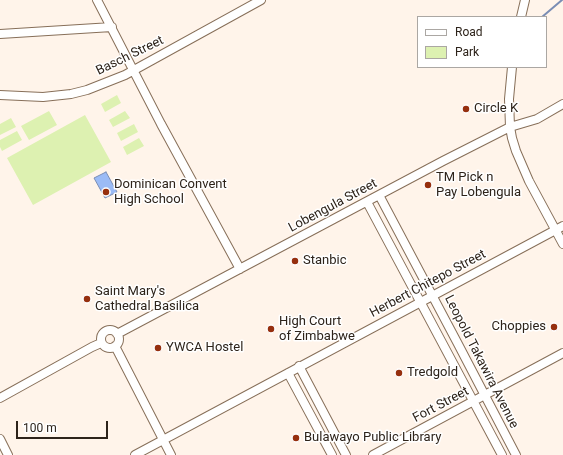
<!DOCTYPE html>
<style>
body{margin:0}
#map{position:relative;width:563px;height:455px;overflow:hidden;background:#fff4ea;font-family:Roboto,sans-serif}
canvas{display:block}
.legend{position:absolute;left:417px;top:16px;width:130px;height:52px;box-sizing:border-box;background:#fff;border:1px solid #aba7a3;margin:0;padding:5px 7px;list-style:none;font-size:12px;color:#2d231a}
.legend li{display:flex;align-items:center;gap:8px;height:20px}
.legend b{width:20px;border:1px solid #aba7a3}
.scale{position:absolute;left:16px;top:421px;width:92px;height:18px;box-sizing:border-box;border:2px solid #2d231a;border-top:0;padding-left:5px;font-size:12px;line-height:14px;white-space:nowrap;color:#2d231a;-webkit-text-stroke:3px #fff;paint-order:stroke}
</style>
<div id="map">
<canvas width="563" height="455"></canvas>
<ul class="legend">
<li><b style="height:5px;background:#fff"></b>Road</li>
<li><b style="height:11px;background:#ddf1b1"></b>Park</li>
</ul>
<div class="scale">100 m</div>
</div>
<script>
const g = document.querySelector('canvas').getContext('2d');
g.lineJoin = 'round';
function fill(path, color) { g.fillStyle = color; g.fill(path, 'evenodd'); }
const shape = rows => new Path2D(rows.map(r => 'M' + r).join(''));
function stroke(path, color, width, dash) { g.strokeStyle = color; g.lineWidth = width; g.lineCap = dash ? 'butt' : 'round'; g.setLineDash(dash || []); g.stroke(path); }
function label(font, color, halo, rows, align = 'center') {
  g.font = font + ' Roboto,sans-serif'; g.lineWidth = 3; g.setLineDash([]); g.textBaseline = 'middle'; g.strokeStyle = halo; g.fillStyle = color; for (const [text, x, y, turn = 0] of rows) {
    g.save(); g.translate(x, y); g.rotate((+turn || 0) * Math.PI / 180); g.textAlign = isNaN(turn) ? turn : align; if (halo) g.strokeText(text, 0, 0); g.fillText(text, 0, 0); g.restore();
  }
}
const green = shape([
 [117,95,121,103,105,112,101,104],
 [49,111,57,125,29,140,21,126],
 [125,111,130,118,113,127,109,120],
 [85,115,111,162,33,205,7,158],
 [11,118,16,127,0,135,0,124],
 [134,124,138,132,121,141,117,133],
 [17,131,22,140,2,151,0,147,0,140],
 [139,138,144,146,127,155,123,147]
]);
const water = shape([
 [106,172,117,192,105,198,94,178,106,172]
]);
const stream = shape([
 [542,17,562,0]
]);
const minor = shape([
 [97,0,161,124,240,269],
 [521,17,525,0],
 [0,34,112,27],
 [512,67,509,99,510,127,512,138,516,151,529,181,563,244],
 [0,95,43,97,71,94,87,90,125,75,261,0],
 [379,195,458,344,516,455],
 [367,202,502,455],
 '101 339a9 9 0 1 1 18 0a9 9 0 1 1-18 0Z',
 [117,334,443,161,510,127,537,119,563,104],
 [115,346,171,455],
 [299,366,346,455],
 [288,373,332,455],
 [0,398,92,347,101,343],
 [0,439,8,455],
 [135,455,563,226],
 [373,455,563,353]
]);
const markers = [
 [466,109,4,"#962f0e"],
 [428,185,4,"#962f0e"],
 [106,192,4,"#962f0e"],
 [295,261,4,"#962f0e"],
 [87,299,4,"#962f0e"],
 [554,327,4,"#962f0e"],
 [271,329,4,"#962f0e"],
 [158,348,4,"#962f0e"],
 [399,373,4,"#962f0e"],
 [296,438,4,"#962f0e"]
];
const streetNames = [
 ["Basch Street",130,56,-26],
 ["Lobengula Street",333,206,-28],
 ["Herbert Chitepo Street",428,284,-28],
 ["Leopold Takawira Avenue",481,362,63],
 ["Fort Street",441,405,-28]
];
const poiNames = [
 ["Circle K",474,109],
 ["TM Pick n",436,178],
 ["Pay Lobengula",436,193],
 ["Dominican Convent",114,185],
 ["High School",114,200],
 ["Stanbic",303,261],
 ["Saint Mary's",95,292],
 ["Cathedral Basilica",95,307],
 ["High Court",279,322],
 ["of Zimbabwe",279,337],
 ["Choppies",546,327,"right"],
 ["YWCA Hostel",166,348],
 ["Tredgold",407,373],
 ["Bulawayo Public Library",304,438]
];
fill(green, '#ddf1b1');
fill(water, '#9bbbf6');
stroke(water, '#7a8db4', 1);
stroke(stream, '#7a8db4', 2);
stroke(minor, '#876f59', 10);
stroke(minor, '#fff', 8);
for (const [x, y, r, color] of markers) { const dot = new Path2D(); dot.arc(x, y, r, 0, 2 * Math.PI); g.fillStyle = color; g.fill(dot); stroke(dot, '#fff', 1.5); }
label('13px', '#2d231a', '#fff', streetNames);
label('13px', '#2d231a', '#fff', poiNames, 'left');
</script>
